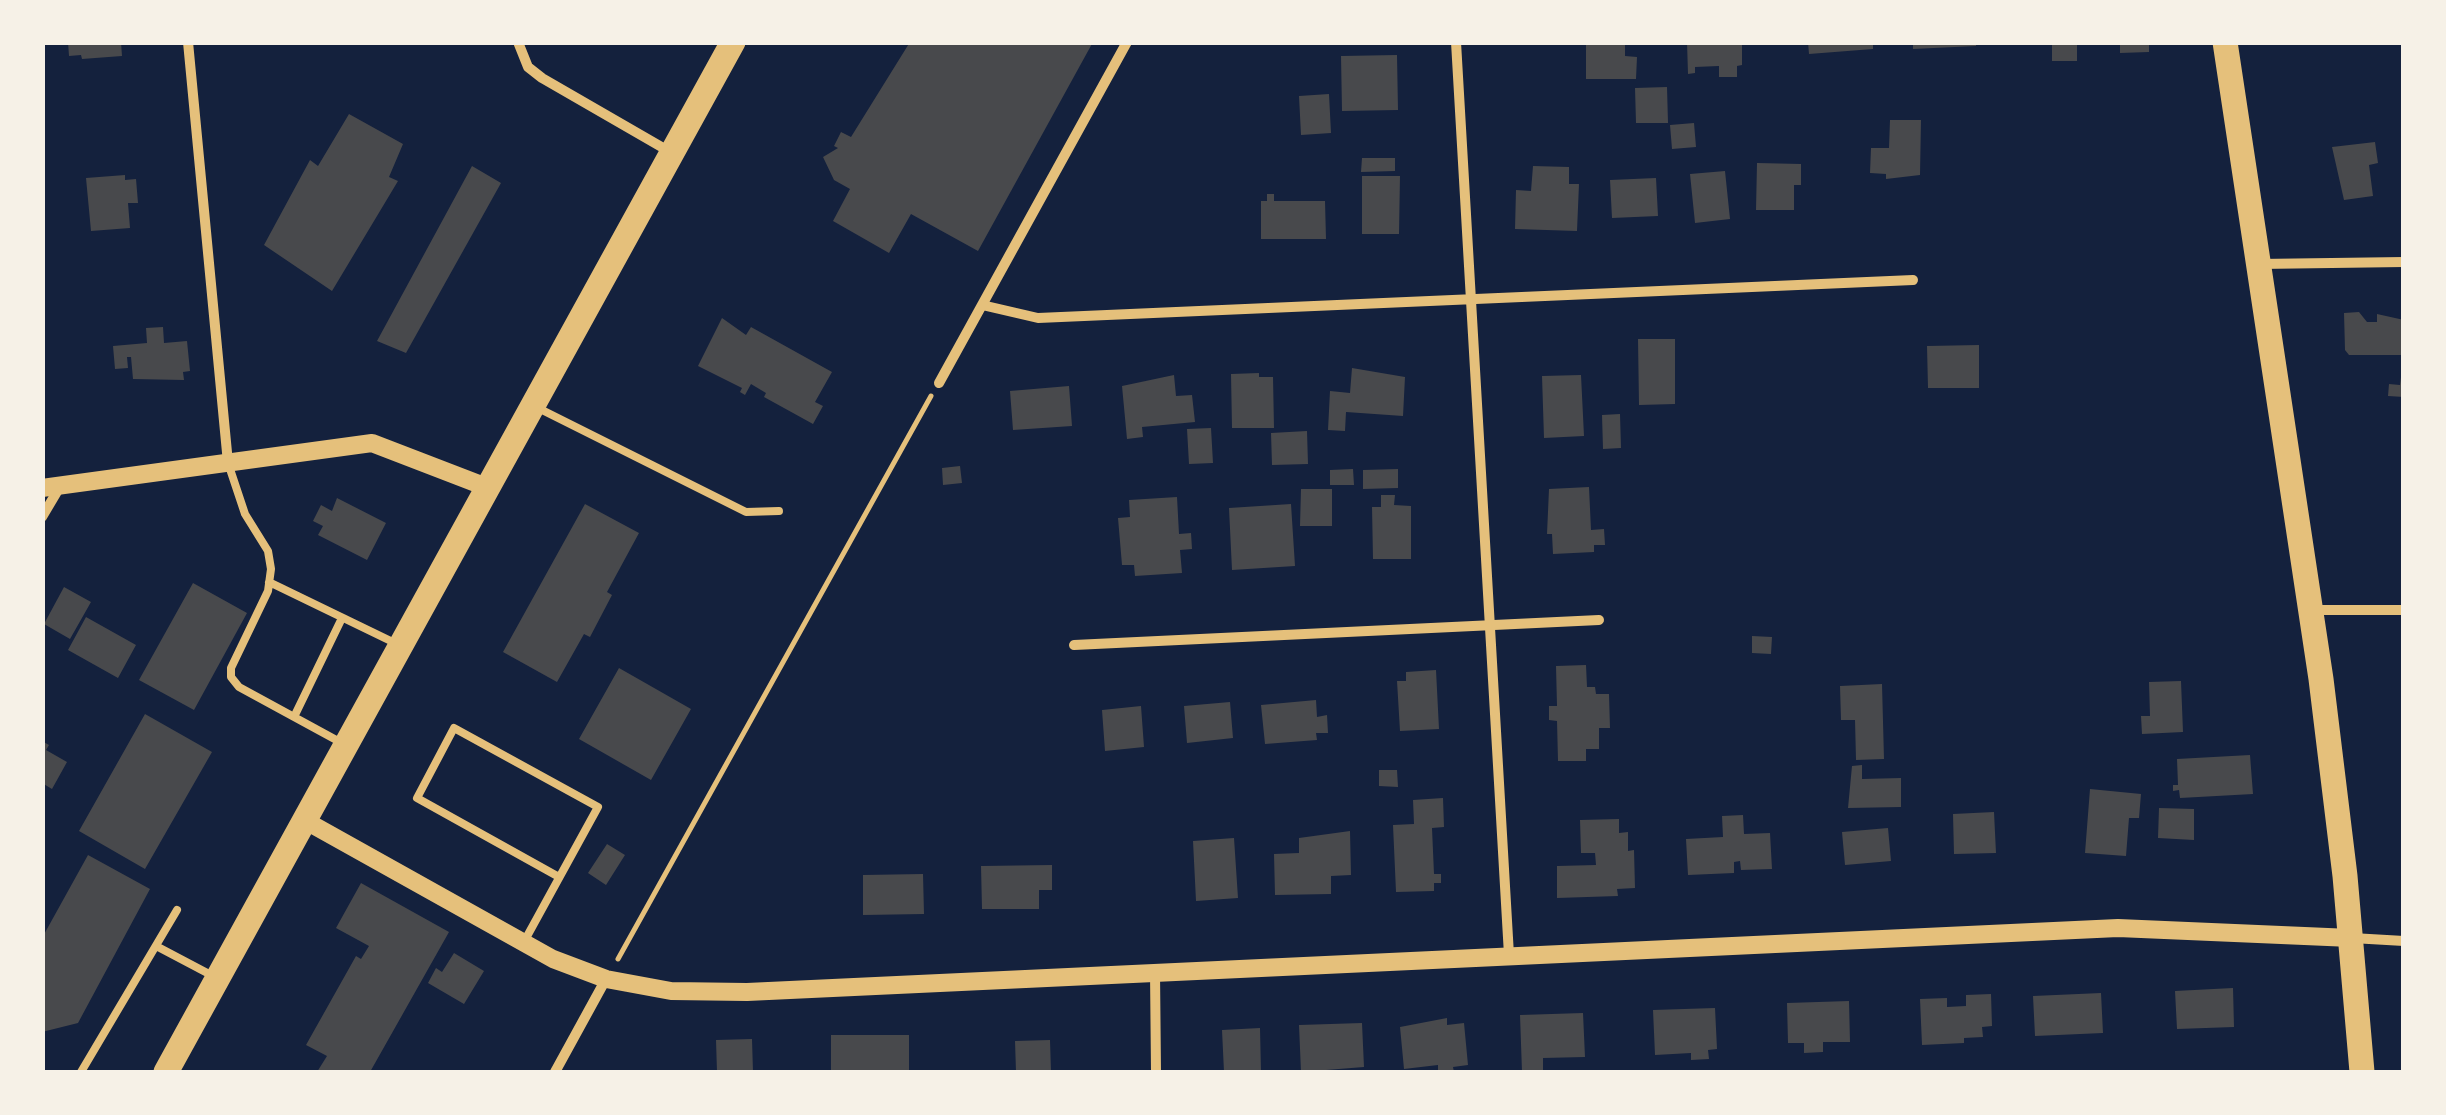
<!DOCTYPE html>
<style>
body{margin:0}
#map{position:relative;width:2446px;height:1115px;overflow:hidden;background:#14213d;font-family:"DejaVu Sans",sans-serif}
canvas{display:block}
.frame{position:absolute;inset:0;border:45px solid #f6f1e7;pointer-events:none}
</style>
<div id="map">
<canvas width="2446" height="1115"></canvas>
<div class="frame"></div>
</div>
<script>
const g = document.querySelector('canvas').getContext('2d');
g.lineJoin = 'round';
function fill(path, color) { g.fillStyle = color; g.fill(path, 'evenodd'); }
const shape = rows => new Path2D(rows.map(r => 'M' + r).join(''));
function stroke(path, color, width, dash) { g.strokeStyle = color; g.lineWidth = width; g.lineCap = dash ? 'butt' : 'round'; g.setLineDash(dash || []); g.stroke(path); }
const building = shape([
 [68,42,121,42,122,56,82,59,81,55,69,56],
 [910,42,1093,42,978,251,911,214,889,253,833,221,850,189,834,180,823,157,838,148,834,146,841,132,851,137],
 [1586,42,1625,42,1625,56,1637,57,1636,79,1586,79],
 [1687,42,1742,42,1742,65,1737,66,1737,77,1719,77,1719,66,1695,67,1695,73,1688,74],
 [1808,42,1873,42,1873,49,1809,54],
 [1913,42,1976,42,1976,46,1913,49],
 [2052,42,2077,42,2077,61,2052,61],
 [2120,42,2149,42,2149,52,2120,53],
 [1397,55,1398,110,1342,111,1341,56],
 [1667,87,1668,123,1636,123,1635,88],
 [1329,94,1331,133,1301,135,1299,96],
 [349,114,403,144,389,177,398,181,332,291,264,245,310,160,318,166],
 [1890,120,1921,120,1920,175,1886,179,1886,174,1870,173,1871,148,1889,148],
 [1694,123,1696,147,1672,149,1670,125],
 [2375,142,2378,163,2369,165,2373,196,2344,200,2332,147],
 [1362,158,1395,158,1395,171,1361,172],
 [1757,163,1801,164,1801,185,1794,185,1794,210,1756,210],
 [472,166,501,183,406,353,377,341],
 [1533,166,1569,167,1569,184,1579,184,1577,231,1515,229,1516,190,1531,191],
 [1725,171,1730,219,1695,223,1690,174],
 [125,175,125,180,136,179,138,203,128,203,130,228,91,231,86,178],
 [1362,176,1400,176,1399,234,1362,234],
 [1656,178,1658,216,1612,218,1610,180],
 [1267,194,1274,194,1274,201,1325,201,1326,239,1261,239,1261,201,1267,201],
 [2359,312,2367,322,2377,322,2377,314,2404,320,2402,355,2349,355,2345,350,2344,313],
 [722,318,746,335,751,327,832,372,815,402,823,406,813,424,764,397,766,393,751,384,745,395,740,392,742,388,698,366],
 [163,327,164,343,187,341,190,371,183,372,184,380,133,379,131,357,127,357,128,368,115,369,113,346,147,343,146,328],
 [1638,339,1675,339,1675,404,1639,405],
 [1979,345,1979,388,1928,388,1927,346],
 [1352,368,1405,377,1403,416,1346,412,1345,431,1328,430,1330,391,1350,393],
 [1259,373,1259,377,1273,377,1274,428,1232,428,1231,374],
 [1174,375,1176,396,1192,395,1195,422,1142,427,1143,437,1127,439,1122,386],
 [1581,375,1584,436,1544,438,1542,376],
 [2401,377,2404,397,2388,396,2389,384,2400,385],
 [1069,386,1072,426,1013,430,1010,391],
 [1620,414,1621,448,1603,449,1602,415],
 [1211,428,1213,463,1189,464,1187,429],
 [1307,431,1308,464,1272,465,1271,433],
 [960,466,962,483,943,485,942,468],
 [1353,469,1354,485,1330,485,1330,470],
 [1398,469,1398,488,1363,489,1363,470],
 [1589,487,1591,530,1604,529,1605,545,1594,545,1594,552,1553,554,1552,534,1547,534,1549,489],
 [1301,489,1332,489,1332,526,1300,526],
 [1381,495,1395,495,1394,505,1411,506,1411,559,1373,559,1372,507,1381,507],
 [1177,497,1179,534,1191,533,1192,549,1180,550,1182,573,1135,576,1134,565,1122,565,1118,518,1130,517,1129,500],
 [337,498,386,523,367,560,318,535,323,526,313,521,321,505,332,511],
 [585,504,639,533,607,592,612,595,590,637,584,634,557,682,503,652],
 [1291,504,1295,566,1232,570,1229,508],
 [193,583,247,613,194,710,139,680],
 [64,587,91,602,70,639,44,624],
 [86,617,136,645,118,678,68,650],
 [1752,636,1772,637,1771,654,1752,653],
 [1586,665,1587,687,1595,687,1596,694,1609,694,1610,728,1599,728,1599,749,1586,749,1586,761,1558,761,1557,721,1549,720,1549,706,1557,706,1556,666],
 [619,668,691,709,651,780,579,739],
 [1436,670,1439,729,1400,731,1397,681,1406,681,1406,672],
 [2181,681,2183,732,2142,734,2141,716,2150,716,2149,682],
 [1882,684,1884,759,1856,760,1855,720,1841,720,1840,686],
 [1316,700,1317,717,1327,715,1328,733,1316,733,1317,740,1265,744,1261,705],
 [1230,702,1233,738,1187,743,1184,706],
 [1141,706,1144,747,1105,751,1102,710],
 [145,714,212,752,145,869,79,831],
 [42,741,49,745,46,750,67,762,52,789,42,783],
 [2250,755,2253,794,2180,798,2179,790,2173,791,2173,785,2178,785,2177,759],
 [1862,765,1862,779,1901,778,1901,807,1848,808,1852,766],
 [1379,770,1397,770,1398,787,1379,786],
 [2090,789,2141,794,2139,818,2129,818,2126,856,2085,853],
 [1443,798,1444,827,1432,828,1434,874,1441,874,1441,883,1434,883,1434,891,1396,892,1393,825,1414,824,1413,800],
 [2159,808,2194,809,2194,840,2158,838],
 [1994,812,1996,853,1954,854,1953,814],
 [1743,815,1744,834,1770,833,1772,869,1741,870,1740,861,1734,862,1734,873,1688,875,1686,839,1723,837,1722,816],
 [1619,819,1619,833,1628,832,1628,851,1634,850,1635,888,1617,889,1618,896,1557,898,1557,866,1596,865,1595,853,1581,853,1580,820],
 [1888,828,1891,861,1845,865,1842,832],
 [1350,831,1351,875,1331,876,1331,894,1275,895,1274,854,1299,853,1299,838],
 [1234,838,1238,898,1196,901,1193,841],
 [607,844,625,855,606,885,588,873],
 [88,855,150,889,78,1023,42,1032,42,938],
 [1052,865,1052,890,1039,890,1039,909,982,909,981,866],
 [923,874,924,914,863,915,863,875],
 [361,883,449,932,370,1072,317,1072,327,1056,306,1045,356,956,361,959,369,946,336,928],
 [454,953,484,971,464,1004,428,983,436,968,442,972],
 [2233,988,2234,1027,2177,1029,2175,991],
 [2101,993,2103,1033,2035,1036,2033,996],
 [1991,994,1992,1026,1982,1027,1983,1037,1964,1038,1964,1043,1922,1045,1920,999,1947,998,1947,1007,1966,1006,1966,995],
 [1849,1001,1850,1042,1823,1042,1823,1052,1804,1053,1804,1043,1788,1043,1787,1003],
 [1715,1008,1717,1049,1708,1050,1709,1059,1691,1060,1691,1053,1655,1055,1653,1010],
 [1583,1013,1585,1057,1543,1058,1543,1072,1522,1072,1520,1015],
 [1447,1018,1447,1025,1464,1023,1468,1065,1453,1067,1454,1072,1438,1072,1438,1065,1404,1069,1400,1027],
 [1362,1023,1364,1067,1301,1072,1299,1025],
 [1260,1028,1261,1072,1224,1072,1222,1030],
 [831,1035,909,1035,909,1072,831,1072],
 [752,1039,753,1072,717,1072,716,1040],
 [1050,1040,1051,1072,1016,1072,1015,1041]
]);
const path = shape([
 [618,959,931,396]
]);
const service = shape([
 [536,407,746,512,779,511],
 [228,463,245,514,268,551,271,569,268,591,231,668,231,677,239,687,340,742],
 [269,582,397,644],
 [294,717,342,618],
 [525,940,598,807,454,728,417,798,559,877],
 [158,947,213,976],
 [81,1072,177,910]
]);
const minor = shape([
 [188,42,228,463],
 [518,42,528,67,542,78,672,153],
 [1456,42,1509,955],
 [2259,264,2404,262],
 [982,305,1038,318,1913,280],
 [939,383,1127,42],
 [42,517,61,485],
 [2312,610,2404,610],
 [1074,645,1599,620],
 [2352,938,2404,941],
 [1155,972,1156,1072],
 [555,1072,606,979]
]);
const tertiary = shape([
 [42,488,372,443,489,488],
 [304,820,553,959,606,979,671,991,747,992,2118,928,2351,938]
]);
const primary = shape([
 [2225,42,2321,679,2345,876,2362,1072],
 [166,1072,733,42]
]);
fill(building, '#48494c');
stroke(path, '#e5c07b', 5);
stroke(service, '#e5c07b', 8);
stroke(minor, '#e5c07b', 10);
stroke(tertiary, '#e5c07b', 18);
stroke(primary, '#e5c07b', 25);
</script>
